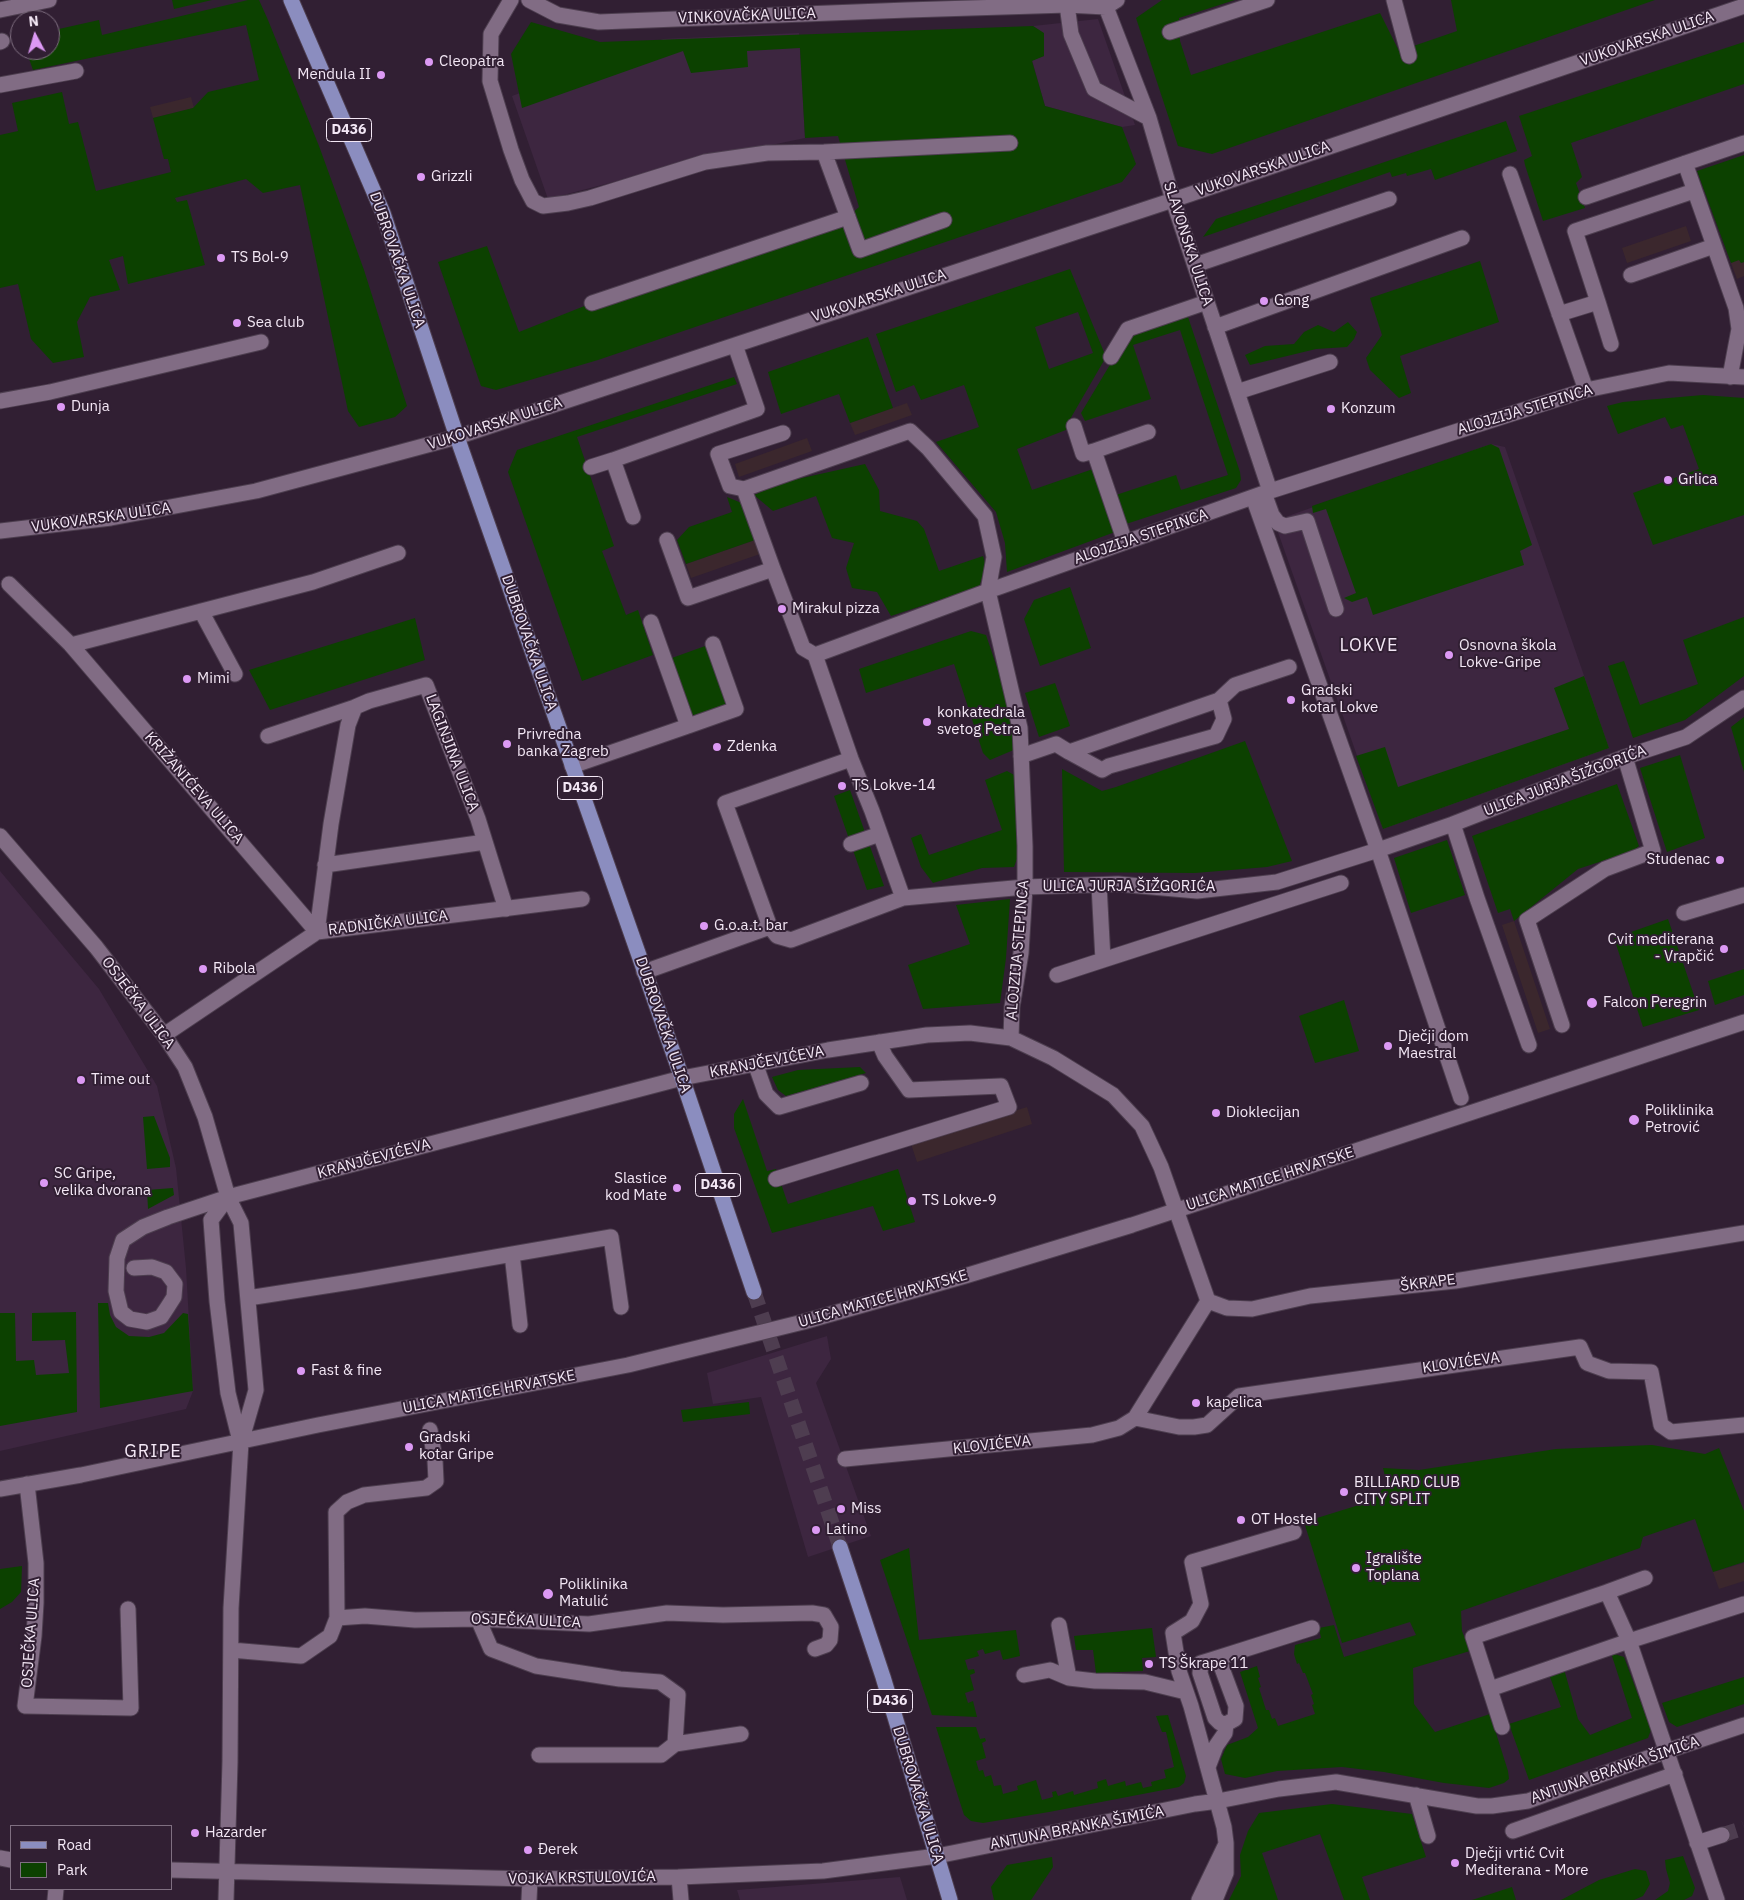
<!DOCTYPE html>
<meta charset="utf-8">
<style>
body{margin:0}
#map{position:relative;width:1744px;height:1900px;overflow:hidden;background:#311f33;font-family:"IBM Plex Sans",sans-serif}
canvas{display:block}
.legend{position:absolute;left:10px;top:1825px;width:162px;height:65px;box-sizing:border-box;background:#311f33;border:1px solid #7f6f81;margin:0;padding:6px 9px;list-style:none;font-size:15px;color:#f3e7f5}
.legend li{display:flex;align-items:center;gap:10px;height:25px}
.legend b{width:25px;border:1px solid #7f6f81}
.north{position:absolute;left:10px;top:10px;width:50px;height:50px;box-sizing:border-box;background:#311f33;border:1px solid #7f6f81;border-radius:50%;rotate:354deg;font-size:14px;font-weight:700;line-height:20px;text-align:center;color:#f3e7f5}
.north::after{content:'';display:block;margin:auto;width:18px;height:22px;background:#dc99f4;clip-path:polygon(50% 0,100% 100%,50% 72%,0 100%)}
</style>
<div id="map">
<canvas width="1744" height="1900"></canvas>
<ul class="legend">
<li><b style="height:6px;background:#8b8dbf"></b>Road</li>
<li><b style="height:14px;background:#0c4100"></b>Park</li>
</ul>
<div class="north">N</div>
</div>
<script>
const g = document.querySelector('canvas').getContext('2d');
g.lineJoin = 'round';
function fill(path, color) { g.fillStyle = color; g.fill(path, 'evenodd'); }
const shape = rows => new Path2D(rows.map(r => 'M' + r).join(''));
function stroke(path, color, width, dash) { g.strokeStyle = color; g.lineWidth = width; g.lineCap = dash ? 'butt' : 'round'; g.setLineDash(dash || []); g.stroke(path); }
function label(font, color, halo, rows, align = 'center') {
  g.font = font + ' "IBM Plex Sans",sans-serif'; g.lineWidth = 4; g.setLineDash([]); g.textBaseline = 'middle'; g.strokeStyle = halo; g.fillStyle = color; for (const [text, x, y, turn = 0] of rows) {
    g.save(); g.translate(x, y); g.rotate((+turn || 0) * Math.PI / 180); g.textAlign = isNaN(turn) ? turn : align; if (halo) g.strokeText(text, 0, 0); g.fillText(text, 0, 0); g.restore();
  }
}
const built = shape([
 [1098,19,1135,125,1122,127,1045,106,1032,60,1044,56,1043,33,1033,26],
 [799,33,805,138,694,161,548,199,512,96,663,39],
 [1491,444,1505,447,1609,748,1383,829,1274,521],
 [0,871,99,989,157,1086,176,1168,186,1268,193,1391,186,1409,0,1451],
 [827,1336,831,1359,816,1383,871,1536,808,1557,761,1397,713,1404,707,1373],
 [900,1877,907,1900,740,1900,737,1890]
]);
const industrial = shape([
 [191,97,194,108,153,118,150,107],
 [1686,226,1691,241,1627,263,1622,248],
 [1739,259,1741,263,1744,262,1744,276,1737,279,1731,263],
 [907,403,912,415,855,435,850,423],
 [807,438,812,451,739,477,735,464],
 [755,540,760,554,691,578,686,564],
 [1514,921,1550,1029,1538,1033,1502,925],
 [1027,1107,1032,1124,917,1162,911,1144],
 [1744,1563,1744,1581,1719,1589,1713,1572]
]);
const green = shape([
 [172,0,212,0,174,9],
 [248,0,259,0,268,20,319,146,364,270,407,406,395,417,359,427,348,411,300,185,263,193,246,179,175,198,177,202,187,200,205,265,128,284,123,256,109,260,120,290,90,297,77,322,84,357,53,363,31,339,18,284,0,288,0,135,18,131,12,103,62,92,69,124,78,122,96,191,171,172,168,159,164,159,153,118,193,108,208,92,259,80,246,25,33,70,26,50,50,50,50,31,99,20,102,35],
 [1162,0,1235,0,1179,18,1180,41,1191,75,1380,13,1399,51,1457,31,1451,0,1655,0,1212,154,1178,146,1136,18],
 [531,22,600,42,1033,26,1044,33,1044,56,1032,61,1045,106,1122,127,1136,164,1122,182,598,360,496,390,481,386,438,262,487,246,519,332,592,303,848,217,859,207,838,136,805,138,800,48,747,51,748,67,691,73,683,51,522,108,511,54],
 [1744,42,1744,84,1571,143,1582,177,1576,183,1585,208,1543,221,1525,165,1524,160,1532,156,1519,116],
 [1506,121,1517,151,1435,180,1431,169,1407,176,1406,173,1392,177,1390,172,1203,237,1216,219],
 [1744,155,1744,262,1741,263,1739,260,1731,263,1697,171],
 [1480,261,1499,322,1400,356,1411,393,1399,398,1370,370,1366,358,1382,335,1370,298],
 [1070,269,1106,357,1069,421,1071,428,1017,449,1032,490,1093,469,1115,532,1007,572,1005,543,996,512,936,442,979,427,964,385,921,400,914,385,896,392,876,334],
 [1078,312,1093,353,1049,369,1035,327],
 [1187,314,1240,472,1241,480,1236,488,1126,524,1116,495,1176,475,1181,490,1228,475,1180,330,1133,345,1151,399,1085,421,1081,413,1129,333],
 [1348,322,1357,332,1354,339,1347,347,1316,349,1250,365,1245,355,1265,346,1294,344,1304,332,1318,325,1334,332],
 [868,337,893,408,850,423,839,394,781,414,768,372],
 [734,377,737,384,577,437,614,546,602,551,626,615,638,610,653,655,582,681,508,472,517,450],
 [1703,395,1744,398,1744,515,1653,545,1633,493,1699,469,1683,425,1671,429,1665,417,1618,434,1607,406,1623,402],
 [1491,444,1499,448,1532,545,1520,551,1524,565,1373,615,1367,597,1352,602,1344,598,1356,593,1326,509,1313,513,1312,506],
 [865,464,879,490,880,511,917,521,924,529,939,571,983,556,986,566,979,587,891,616,877,592,852,588,846,568,854,543,832,538,816,496,773,511,754,495,784,482],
 [727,497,744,504,755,540,686,564,677,540,689,527,732,512],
 [1070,587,1091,648,1040,666,1024,619,1034,600],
 [1744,617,1744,676,1685,720,1633,738,1608,666,1624,661,1640,705,1698,684,1683,640],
 [415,618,425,660,270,710,249,670],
 [971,631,986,635,1003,685,1016,749,990,760,983,753,954,664,866,693,859,669],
 [708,645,730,704,690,718,669,659],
 [1584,676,1609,748,1383,829,1356,756,1385,747,1398,787,1569,729,1554,688],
 [1055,683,1070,726,1039,737,1025,693],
 [1744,717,1744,772,1731,727],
 [1245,741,1292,861,1267,867,1195,873,1064,872,1062,769,1102,791,1116,787],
 [1680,755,1705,838,1667,852,1640,768],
 [1007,771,1016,776,1020,850,1014,867,982,868,933,883,921,867,911,838,921,834,929,855,1002,830,985,780],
 [1617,784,1639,846,1633,851,1578,869,1514,921,1510,909,1498,913,1472,836],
 [850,790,884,886,867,890,834,796],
 [1447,840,1465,895,1411,913,1394,858],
 [1010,899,1006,958,1000,1003,923,1009,908,965,970,944,956,905],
 [1668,919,1699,1010,1643,1027,1614,938],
 [1744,969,1744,995,1715,1005,1708,981],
 [1344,1000,1359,1051,1315,1063,1299,1016],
 [860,1067,866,1073,786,1096,778,1090,772,1077,798,1070],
 [743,1099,767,1171,776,1169,788,1204,898,1169,915,1222,883,1231,873,1206,772,1233,734,1128,734,1114],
 [154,1116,170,1158,170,1167,147,1169,143,1117],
 [173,1188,174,1195,148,1209,147,1190],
 [98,1303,108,1303,110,1315,116,1327,129,1336,149,1337,164,1333,183,1313,188,1314,193,1391,100,1408],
 [76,1312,77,1412,0,1426,0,1313,15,1313,16,1361,34,1360,36,1375,69,1373,65,1340,32,1341,32,1313],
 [749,1402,750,1414,683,1422,681,1410],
 [1652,1445,1705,1454,1719,1448,1744,1511,1744,1562,1713,1572,1695,1519,1643,1537,1640,1548,1461,1611,1462,1631,1470,1651,1413,1668,1414,1704,1435,1732,1490,1714,1508,1771,1509,1779,1504,1783,1489,1788,1444,1783,1384,1772,1342,1767,1277,1771,1245,1778,1225,1774,1221,1759,1227,1745,1248,1737,1258,1728,1240,1672,1257,1666,1260,1677,1258,1678,1261,1687,1259,1688,1266,1710,1269,1710,1272,1719,1275,1718,1278,1726,1315,1714,1312,1705,1314,1704,1311,1695,1313,1694,1305,1673,1303,1673,1299,1663,1297,1664,1294,1654,1295,1645,1321,1638,1319,1628,1334,1625,1344,1657,1416,1635,1410,1622,1342,1643,1304,1522,1372,1501,1387,1484,1383,1468,1419,1470,1556,1449],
 [909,1548,919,1640,1016,1630,1020,1656,1003,1660,1000,1650,985,1654,983,1649,977,1651,979,1656,965,1660,968,1670,974,1669,975,1673,970,1675,974,1690,965,1693,968,1703,973,1701,977,1717,932,1715,880,1560],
 [22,1566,21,1592,12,1602,0,1609,0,1569],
 [1152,1628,1156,1657,1142,1658,1143,1671,1096,1673,1093,1650,1076,1650,1074,1636],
 [1611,1653,1624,1657,1651,1730,1648,1738,1529,1780,1509,1724,1561,1707,1550,1677,1552,1673,1564,1669,1578,1719,1590,1735,1632,1718],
 [1744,1677,1744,1704,1677,1727,1669,1722,1662,1703],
 [1168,1715,1186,1776,1184,1783,1179,1787,1049,1812,983,1823,971,1821,964,1815,936,1727,976,1727,980,1739,985,1738,986,1741,982,1743,986,1758,976,1761,979,1771,983,1770,985,1777,991,1775,994,1786,1001,1785,1003,1794,1018,1790,1017,1786,1036,1780,1042,1800,1053,1797,1052,1792,1056,1791,1058,1796,1073,1791,1074,1795,1098,1788,1097,1782,1106,1779,1108,1786,1125,1781,1126,1786,1141,1782,1143,1788,1152,1786,1151,1782,1166,1778,1164,1770,1174,1767,1166,1732,1162,1732,1156,1716],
 [1332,1804,1412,1814,1426,1857,1362,1877,1370,1900,1344,1900,1320,1834,1262,1853,1278,1900,1229,1900,1241,1876,1240,1855,1248,1831,1259,1813],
 [1683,1856,1695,1888,1692,1896,1684,1900,1655,1900,1668,1891,1670,1883,1666,1869,1665,1860],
 [1052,1857,1053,1867,1031,1900,994,1900,991,1887,1007,1865],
 [1635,1869,1646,1871,1650,1884,1643,1896,1634,1900,1561,1900,1599,1880],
 [1512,1887,1516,1900,1472,1900]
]);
const minorTunnel = shape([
 [1722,1835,1744,1828]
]);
const majorTunnel = shape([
 [754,1292,840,1547]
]);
const minor = shape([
 [511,0,491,34,490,81,511,150,522,180,533,201,543,206,568,203,590,198,705,162,767,153,824,152,1010,143],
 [529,0,558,15,599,22,907,10,1067,5,1106,7,1117,0],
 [1100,0,1106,7,1149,118,1173,200,1270,491],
 [1394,0,1409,56],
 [1067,5,1071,34,1094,89,1149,118],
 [0,10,49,0],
 [1170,32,1267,0],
 [0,42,2,41],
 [0,85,76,71],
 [824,152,860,250,944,220],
 [1685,163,1736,308,1739,329,1730,377],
 [1510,174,1586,390],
 [1586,197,1744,143],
 [1195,265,1389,199],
 [1631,275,1714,246],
 [1598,302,1575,231,1694,191],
 [592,303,848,217],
 [1559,314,1598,302,1611,344],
 [1215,327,1462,238],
 [1111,357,1128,329,1207,302],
 [1237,392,1330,362],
 [0,401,50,392,261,342],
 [1074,426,1083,454,1094,451],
 [591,467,613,460],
 [744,489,730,486,718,454,783,433],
 [1264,493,1272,515,1278,523,1285,526,1307,521,1336,609],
 [1253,497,1378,850,1461,1098],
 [633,517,613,460,757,409,735,345],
 [0,531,111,518,256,491,457,437,1173,200,1744,6],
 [667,540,688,598,773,569,803,648,815,655],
 [1125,542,1094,451,1148,432],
 [773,569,744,489,910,431,928,448,985,516,994,557,988,591,815,655,851,759,872,811,903,898,1025,887,1118,884,1197,891,1277,882,1378,850,1453,824,1625,757,1686,737,1744,698],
 [9,584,71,645,317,932],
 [201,611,235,674],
 [71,645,313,582,398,553],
 [688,726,736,709,713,644],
 [268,736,355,707],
 [1069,752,1102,770,1109,766,1216,736,1224,719,1219,700],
 [1021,756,1056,744,1069,752,1219,700,1235,685,1289,667],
 [851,759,725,803,770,927,777,936,791,940,903,898],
 [572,766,688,726,651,622],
 [1453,824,1477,898,1529,1045],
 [0,836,96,947,164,1035,185,1067,205,1117,228,1197,241,1223,256,1390,241,1442,231,1608,230,1762,226,1900],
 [851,844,880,834],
 [325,865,485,842],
 [1684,913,1744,895],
 [317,932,331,824,348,725,355,707,369,701,426,685,478,819,506,909],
 [1103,960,1341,883],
 [644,972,770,927],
 [1057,975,1103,960,1099,885],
 [1562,1025,1527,920,1605,869,1653,851,1625,757],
 [164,1035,317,932,582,899],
 [1011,1038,1012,1007,1021,953,1025,887,1025,846,1020,728,988,591,1264,493,1586,390,1669,373,1744,377],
 [755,1063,766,1094,779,1107,861,1083],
 [776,1179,1009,1107,1001,1086,909,1090,885,1056,879,1042],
 [228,1197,211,1220,217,1301,228,1393,240,1441],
 [512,1254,520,1325],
 [134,1268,152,1267,166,1272,175,1284,174,1297,167,1308,161,1317,147,1322,130,1319,121,1312,116,1291,117,1258,123,1240,143,1227,168,1217,228,1197,682,1078,828,1050,927,1035,970,1033,1011,1038,1053,1058,1113,1095,1142,1126,1161,1167,1208,1301,1227,1308,1252,1309,1310,1296,1455,1281,1744,1233],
 [248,1298,357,1281,611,1237,621,1307],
 [1135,1418,1179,1427,1194,1427,1207,1425,1239,1396,1580,1347,1587,1363,1609,1371,1651,1372,1661,1425,1671,1432,1744,1425],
 [845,1459,1092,1435,1119,1428,1135,1418,1208,1301],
 [27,1484,36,1563,36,1603,34,1636,25,1706,131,1708,128,1609],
 [0,1489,81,1475,318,1425,628,1365,803,1322,965,1276,1132,1225,1744,1022],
 [1607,1592,1645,1578],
 [337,1618,336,1512,347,1502,364,1495,426,1488,436,1481,435,1460,430,1430],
 [478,1619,491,1649,536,1666,620,1679,660,1682,678,1695,675,1744,741,1734],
 [1059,1625,1069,1678],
 [231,1650,301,1656,330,1636,337,1618,365,1616,415,1620,478,1619,589,1624,667,1613,723,1615,812,1613,824,1615,831,1627,830,1640,826,1645,815,1649],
 [1211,1660,1220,1663,1236,1706,1235,1719,1226,1724,1220,1723,1215,1718,1200,1673,1201,1663,1211,1660,1312,1628],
 [1024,1675,1050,1670,1069,1678,1095,1681,1145,1682,1186,1692],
 [1490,1689,1629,1641,1744,1604],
 [1502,1727,1473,1637,1607,1592,1629,1641,1717,1900],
 [539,1755,661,1755,675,1744],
 [1208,1767,1216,1746,1225,1733,1226,1724],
 [1416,1795,1428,1836],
 [1513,1831,1675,1774],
 [1697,1843,1722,1835],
 [0,1858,11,1860],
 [171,1870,530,1879,679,1877,823,1871,937,1856,1195,1804,1218,1801,1279,1789,1336,1782,1477,1806,1492,1806,1528,1801,1667,1751,1744,1725],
 [679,1877,681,1900],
 [55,1900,56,1889],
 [529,1900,530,1879],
 [1199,1900,1225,1846],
 [1215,1900,1226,1873,1226,1843,1224,1827,1191,1706,1179,1671,1173,1633,1192,1621,1201,1604,1192,1562,1294,1532]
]);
const major = shape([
 [291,0,383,213,457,437,682,1078,754,1292],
 [840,1547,883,1677,950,1900]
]);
const markers = [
 [429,62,5,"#dc99f4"],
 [381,75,5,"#dc99f4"],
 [421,177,5,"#dc99f4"],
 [221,258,5,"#dc99f4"],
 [1264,301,5,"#dc99f4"],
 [237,323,5,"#dc99f4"],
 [61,407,5,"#dc99f4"],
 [1331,409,5,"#dc99f4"],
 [1668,480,5,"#dc99f4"],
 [782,609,5,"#dc99f4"],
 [1449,655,5,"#dc99f4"],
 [187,679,5,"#dc99f4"],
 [1291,700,5,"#dc99f4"],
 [927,722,5,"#dc99f4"],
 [507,744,5,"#dc99f4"],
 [717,747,5,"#dc99f4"],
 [842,786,5,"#dc99f4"],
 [1720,860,5,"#dc99f4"],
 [704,926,5,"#dc99f4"],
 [1724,949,5,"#dc99f4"],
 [203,969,5,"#dc99f4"],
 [1592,1003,6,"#dc99f4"],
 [1388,1046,5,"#dc99f4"],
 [81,1080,5,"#dc99f4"],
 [1216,1113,5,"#dc99f4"],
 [1634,1120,6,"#dc99f4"],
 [44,1183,5,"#dc99f4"],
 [677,1188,5,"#dc99f4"],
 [912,1201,5,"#dc99f4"],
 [301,1371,5,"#dc99f4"],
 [1196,1403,5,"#dc99f4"],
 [409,1447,5,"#dc99f4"],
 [1344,1492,5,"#dc99f4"],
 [841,1509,5,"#dc99f4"],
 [1241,1520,5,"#dc99f4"],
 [816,1530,5,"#dc99f4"],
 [1356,1568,5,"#dc99f4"],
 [548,1594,6,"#dc99f4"],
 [1149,1664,5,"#dc99f4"],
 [195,1833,5,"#dc99f4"],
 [528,1850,5,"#dc99f4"],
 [1455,1863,5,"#dc99f4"]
];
const shields = [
 [349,130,45],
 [580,788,45],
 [718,1185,45],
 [890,1701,45]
];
const shieldNames = [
 ["D436",349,130],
 ["D436",580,788],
 ["D436",718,1185],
 ["D436",890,1701]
];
const streetNames = [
 ["VINKOVAČKA ULICA",747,16,-2],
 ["VUKOVARSKA ULICA",1647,39,-19],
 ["VUKOVARSKA ULICA",1263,169,-19],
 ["SLAVONSKA ULICA",1188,244,72],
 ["DUBROVAČKA ULICA",397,260,71],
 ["VUKOVARSKA ULICA",879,296,-18],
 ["ALOJZIJA STEPINCA",1525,410,-17],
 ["VUKOVARSKA ULICA",495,424,-18],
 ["VUKOVARSKA ULICA",101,518,-8],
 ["ALOJZIJA STEPINCA",1141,537,-19],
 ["DUBROVAČKA ULICA",529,643,71],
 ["LAGINJINA ULICA",452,753,69],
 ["ULICA JURJA ŠIŽGORIĆA",1565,781,-21],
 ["KRIŽANIĆEVA ULICA",194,788,49],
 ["ULICA JURJA ŠIŽGORIĆA",1129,887],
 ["RADNIČKA ULICA",388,923,-7],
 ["ALOJZIJA STEPINCA",1018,950,-85],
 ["OSJEČKA ULICA",138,1003,53],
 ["DUBROVAČKA ULICA",663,1025,71],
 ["KRANJČEVIĆEVA",767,1062,-11],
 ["KRANJČEVIĆEVA",374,1159,-15],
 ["ULICA MATICE HRVATSKE",1270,1179,-18],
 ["ŠKRAPE",1428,1283,-7],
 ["ULICA MATICE HRVATSKE",883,1299,-16],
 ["KLOVIĆEVA",1461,1363,-8],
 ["ULICA MATICE HRVATSKE",489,1392,-11],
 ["KLOVIĆEVA",992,1445,-6],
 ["OSJEČKA ULICA",526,1621,2],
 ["OSJEČKA ULICA",31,1633,-86],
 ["ANTUNA BRANKA ŠIMIĆA",1615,1770,-19],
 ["DUBROVAČKA ULICA",918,1795,73],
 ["ANTUNA BRANKA ŠIMIĆA",1077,1828,-11],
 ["VOJKA KRSTULOVIĆA",582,1878,-1]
];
const poiNames = [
 ["Cleopatra",439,62],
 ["Mendula II",371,75,"right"],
 ["Grizzli",431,177],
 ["TS Bol-9",231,258],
 ["Gong",1274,301],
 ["Sea club",247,323],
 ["Dunja",71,407],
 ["Konzum",1341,409],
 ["Grlica",1678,480],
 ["Mirakul pizza",792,609],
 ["Osnovna škola",1459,646],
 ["Lokve-Gripe",1459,663],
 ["Mimi",197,679],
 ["Gradski",1301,691],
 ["kotar Lokve",1301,708],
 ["konkatedrala",937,713],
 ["svetog Petra",937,730],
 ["Privredna",517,735],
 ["banka Zagreb",517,752],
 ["Zdenka",727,747],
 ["TS Lokve-14",852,786],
 ["Studenac",1710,860,"right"],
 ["G.o.a.t. bar",714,926],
 ["Cvit mediterana",1714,940,"right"],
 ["- Vrapčić",1714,957,"right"],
 ["Ribola",213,969],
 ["Falcon Peregrin",1603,1003],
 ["Dječji dom",1398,1037],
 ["Maestral",1398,1054],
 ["Time out",91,1080],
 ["Poliklinika",1645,1111],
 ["Petrović",1645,1128],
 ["Dioklecijan",1226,1113],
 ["SC Gripe,",54,1174],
 ["velika dvorana",54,1191],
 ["Slastice",667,1179,"right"],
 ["kod Mate",667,1196,"right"],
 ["TS Lokve-9",922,1201],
 ["Fast & fine",311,1371],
 ["kapelica",1206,1403],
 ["Gradski",419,1438],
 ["kotar Gripe",419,1455],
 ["BILLIARD CLUB",1354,1483],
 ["CITY SPLIT",1354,1500],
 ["Miss",851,1509],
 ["OT Hostel",1251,1520],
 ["Latino",826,1530],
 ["Igralište",1366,1559],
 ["Toplana",1366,1576],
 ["Poliklinika",559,1585],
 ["Matulić",559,1602],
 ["TS Škrape 11",1159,1664],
 ["Hazarder",205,1833],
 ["Đerek",538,1850],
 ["Dječji vrtić Cvit",1465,1854],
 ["Mediterana - More",1465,1871]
];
const quarterNames = [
 ["LOKVE",1369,646],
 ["GRIPE",153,1452]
];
fill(built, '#3d2640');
fill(industrial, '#3b272d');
fill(green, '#0c4100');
stroke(minorTunnel, '#4e3d50', 15, [15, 8]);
stroke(majorTunnel, '#4e3d50', 15, [15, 8]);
stroke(minor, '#4d3e4f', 17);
stroke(major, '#4d3e4f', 17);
stroke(minor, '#816c84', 15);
stroke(major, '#8b8dbf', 15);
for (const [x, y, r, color] of markers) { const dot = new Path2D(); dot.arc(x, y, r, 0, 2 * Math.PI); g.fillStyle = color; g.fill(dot); stroke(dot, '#311f33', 2); }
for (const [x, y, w] of shields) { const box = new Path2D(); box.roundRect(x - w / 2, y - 11.5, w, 23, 4); g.fillStyle = '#311f33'; g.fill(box); stroke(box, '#f3e7f5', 1); }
label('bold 14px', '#f3e7f5', null, shieldNames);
label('15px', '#f3e7f5', '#311f33', streetNames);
label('15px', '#f3e7f5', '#311f33', poiNames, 'left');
g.letterSpacing = '1px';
label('18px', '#f3e7f5', '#311f33', quarterNames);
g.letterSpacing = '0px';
</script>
